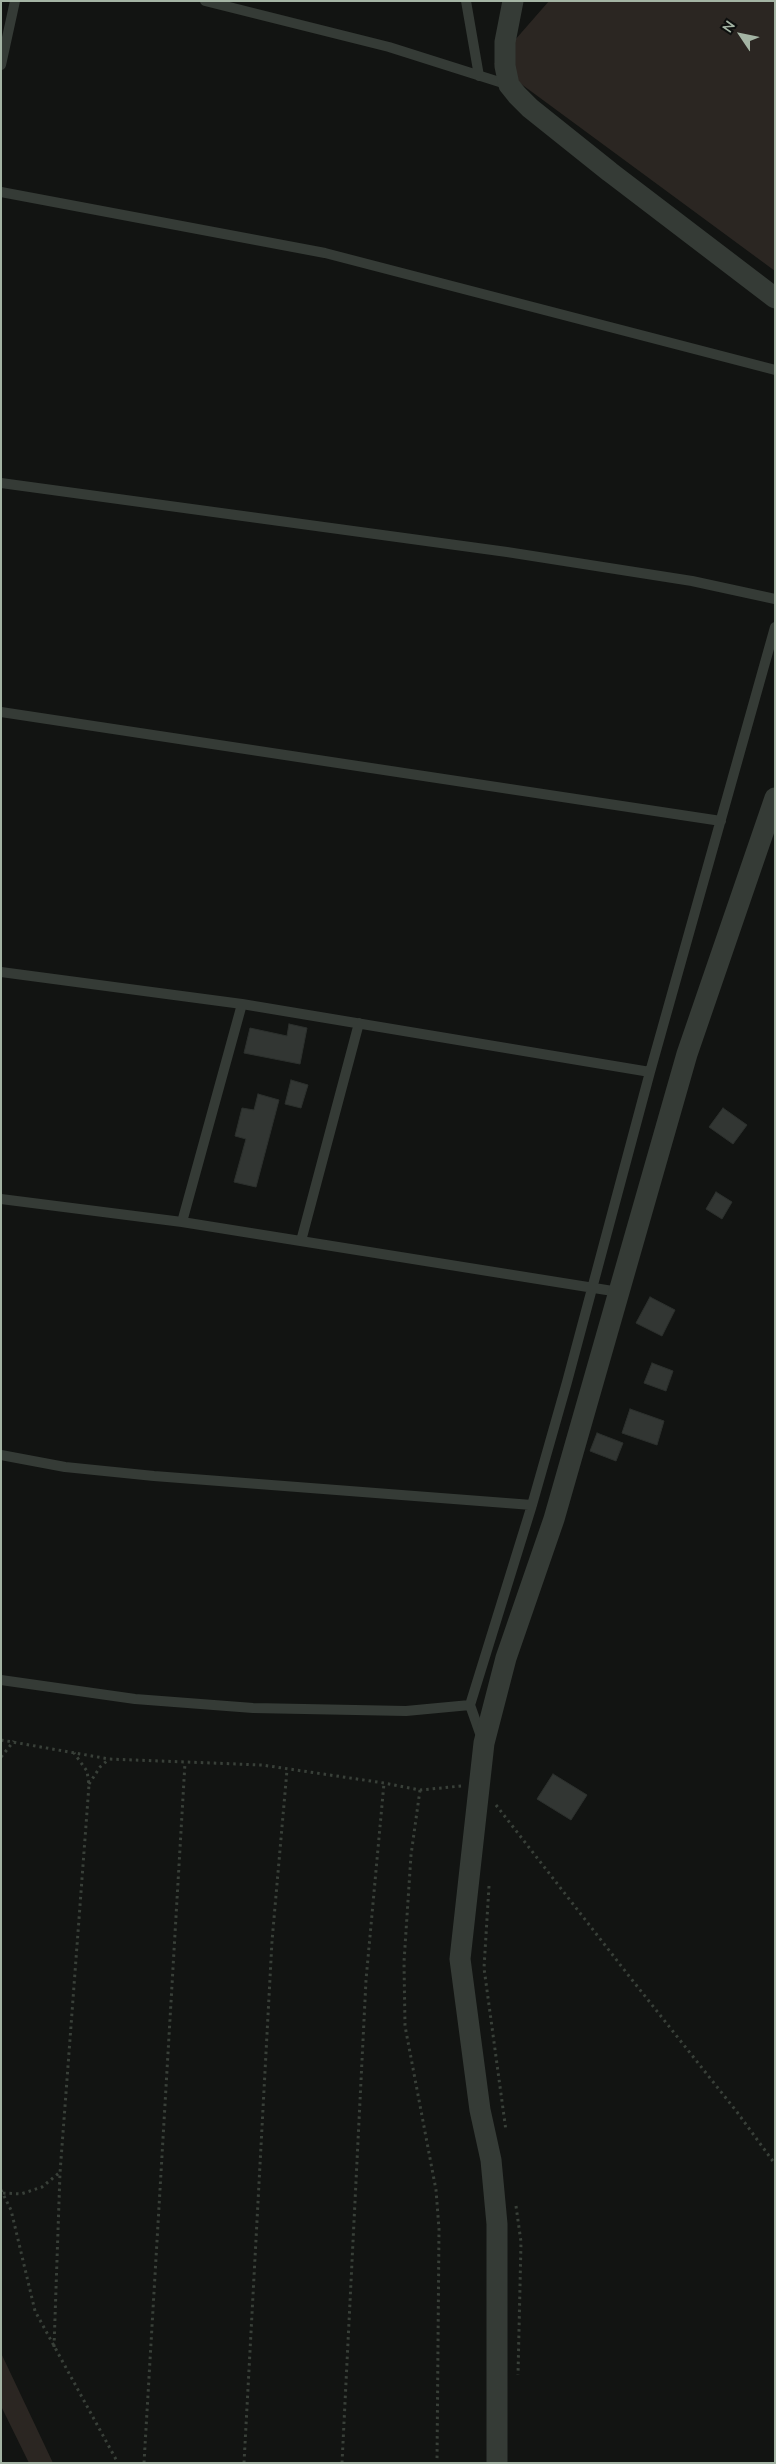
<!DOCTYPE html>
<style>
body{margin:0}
#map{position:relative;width:776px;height:2464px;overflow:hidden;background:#121412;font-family:Mulish,sans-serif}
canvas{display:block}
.frame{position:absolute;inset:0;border:2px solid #a4b4a4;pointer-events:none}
.north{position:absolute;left:716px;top:10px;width:50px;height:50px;-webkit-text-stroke:4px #0d0f0e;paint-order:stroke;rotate:304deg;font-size:14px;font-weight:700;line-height:20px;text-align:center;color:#a4b4a4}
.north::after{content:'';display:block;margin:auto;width:18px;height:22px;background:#a4b4a4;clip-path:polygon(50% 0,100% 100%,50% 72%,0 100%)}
</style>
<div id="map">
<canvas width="776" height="2464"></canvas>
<div class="frame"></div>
<div class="north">N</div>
</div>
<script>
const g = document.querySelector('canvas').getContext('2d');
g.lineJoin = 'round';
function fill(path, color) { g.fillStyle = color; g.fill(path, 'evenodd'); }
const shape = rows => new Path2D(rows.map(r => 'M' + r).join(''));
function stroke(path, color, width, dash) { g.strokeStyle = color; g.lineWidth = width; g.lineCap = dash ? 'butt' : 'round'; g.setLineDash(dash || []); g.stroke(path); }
const green = shape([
 [549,1,775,1,775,271,494,64],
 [1,2353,36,2427,53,2463,29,2463,1,2406]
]);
const building = shape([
 [289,1024,307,1028,300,1064,244,1053,250,1028,287,1036,289,1024],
 [291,1080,308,1085,301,1108,285,1104,291,1080],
 [258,1094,279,1100,256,1187,234,1182,246,1139,235,1136,242,1108,254,1110,258,1094],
 [723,1108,747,1125,733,1144,709,1127,723,1108],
 [716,1192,732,1202,722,1219,706,1209,716,1192],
 [650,1297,675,1310,662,1336,636,1323,650,1297],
 [652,1363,673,1371,666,1391,644,1383,652,1363],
 [630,1409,664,1421,657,1445,622,1433,630,1409],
 [597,1433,623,1443,616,1461,590,1451,597,1433],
 [553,1774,587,1795,571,1820,537,1799,553,1774]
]);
const path = shape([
 [1,1740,109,1759,262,1765,384,1783,420,1790,461,1786],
 [1,1757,14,1741],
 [89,1784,100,1767,109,1759],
 [420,1790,411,1855,404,1962,405,2026,436,2190,439,2229,437,2463],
 [496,1805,629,1976,737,2112,775,2164],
 [489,1886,484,1968,506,2131],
 [1,2190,11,2210,35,2311,118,2463],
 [3,2193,21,2194,42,2187,59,2173],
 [516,2206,521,2242,518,2375],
 [54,2347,60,2173,89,1785,87,1771,74,1753],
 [144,2463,185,1763],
 [244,2463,272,1941,287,1770],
 [342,2463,366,1980,384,1783]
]);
const service = shape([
 [205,1,389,47,509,85],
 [466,1,479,76],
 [1,65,15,1],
 [1,192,325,253,775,370],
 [1,483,507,552,692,581,775,599],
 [1,712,721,821],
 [1,972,242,1004,650,1072],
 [1,1199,182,1222,619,1292],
 [182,1222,242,1004],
 [301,1241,359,1023],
 [1,1455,65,1467,154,1476,532,1505],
 [1,1680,135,1699,253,1708,406,1711,470,1705],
 [482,1739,470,1705,532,1505,567,1382,650,1072,775,627]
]);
const minor = shape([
 [513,1,505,42,505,66,509,85,517,95,530,108,610,172,775,298],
 [497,2463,497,2224,491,2160,480,2110,460,1959,484,1743,506,1658,554,1519,687,1054,775,798]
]);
fill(green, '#2b2622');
fill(building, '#323633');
stroke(building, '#2c302d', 1);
stroke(path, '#394039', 3, [2.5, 4]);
stroke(service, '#353b36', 10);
stroke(minor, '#353b36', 21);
</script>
